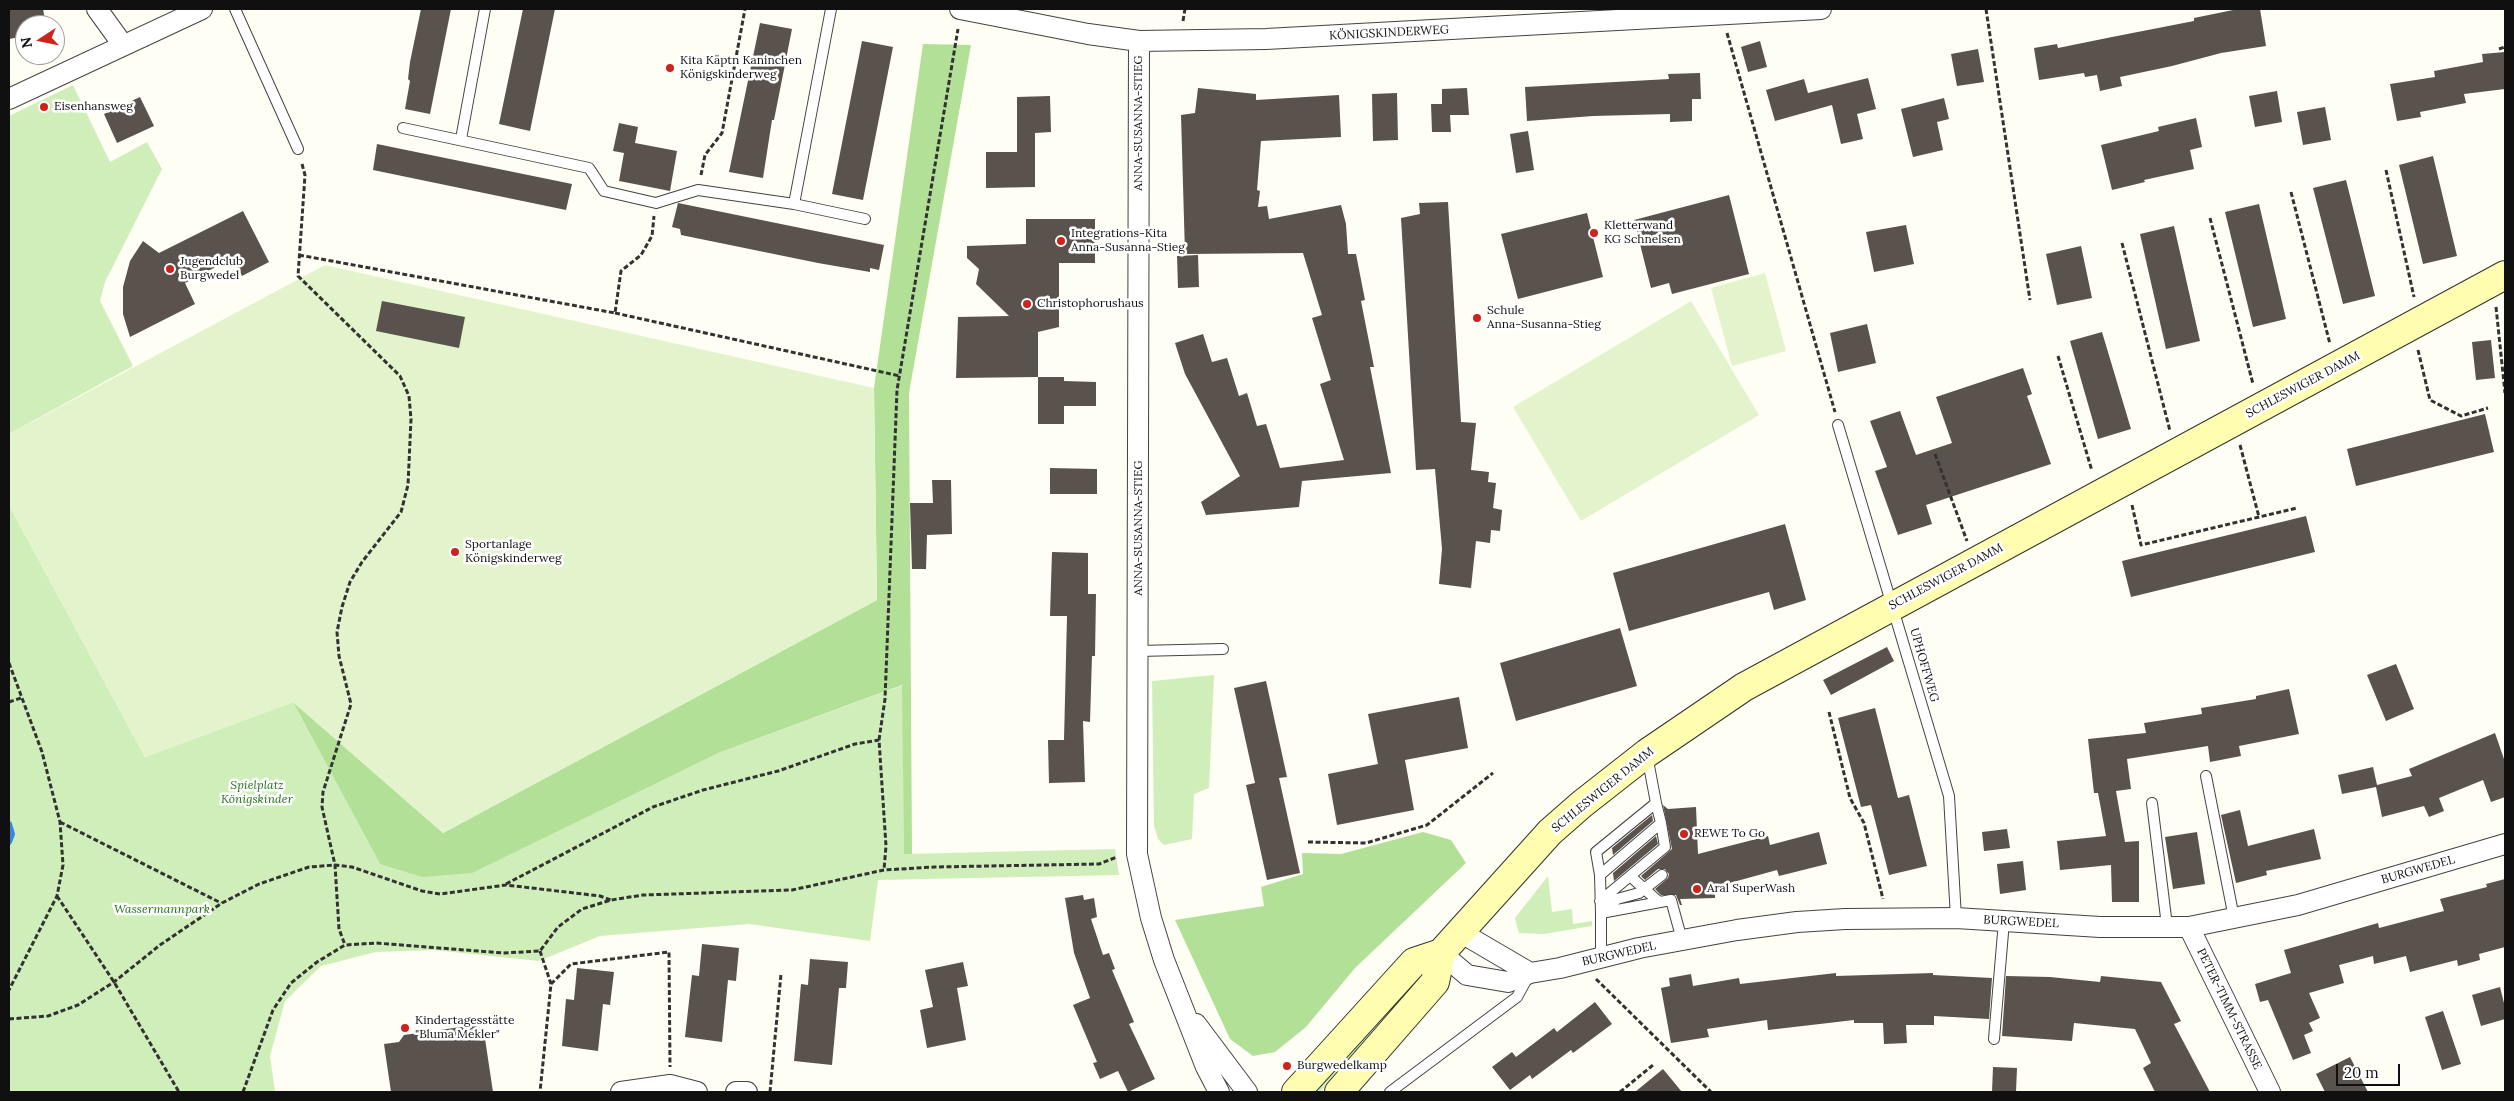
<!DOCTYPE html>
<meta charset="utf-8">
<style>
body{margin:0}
#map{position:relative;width:2514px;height:1101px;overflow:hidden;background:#fffef4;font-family:Lora,serif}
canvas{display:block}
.frame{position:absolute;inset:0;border:10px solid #101010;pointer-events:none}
.north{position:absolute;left:15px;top:15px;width:50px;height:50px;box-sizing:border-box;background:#fff;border:1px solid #9f9f9f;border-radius:50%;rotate:259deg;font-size:14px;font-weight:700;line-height:20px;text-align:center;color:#101010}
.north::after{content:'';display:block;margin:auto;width:18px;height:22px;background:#cd231c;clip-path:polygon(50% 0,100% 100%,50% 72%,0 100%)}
.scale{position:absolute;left:2336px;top:1064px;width:64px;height:22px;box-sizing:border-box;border:2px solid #101010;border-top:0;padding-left:6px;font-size:15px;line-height:18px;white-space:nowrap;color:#101010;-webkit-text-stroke:4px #fff;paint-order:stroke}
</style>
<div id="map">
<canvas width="2514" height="1101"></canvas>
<div class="frame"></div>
<div class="north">N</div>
<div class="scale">20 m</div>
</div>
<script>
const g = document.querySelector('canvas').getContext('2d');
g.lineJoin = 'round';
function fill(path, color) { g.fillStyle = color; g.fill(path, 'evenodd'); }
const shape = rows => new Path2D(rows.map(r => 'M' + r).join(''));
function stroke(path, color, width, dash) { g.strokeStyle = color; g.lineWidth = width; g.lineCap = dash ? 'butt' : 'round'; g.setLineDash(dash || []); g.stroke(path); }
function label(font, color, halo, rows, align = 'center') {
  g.font = font + ' Lora,serif'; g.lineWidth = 5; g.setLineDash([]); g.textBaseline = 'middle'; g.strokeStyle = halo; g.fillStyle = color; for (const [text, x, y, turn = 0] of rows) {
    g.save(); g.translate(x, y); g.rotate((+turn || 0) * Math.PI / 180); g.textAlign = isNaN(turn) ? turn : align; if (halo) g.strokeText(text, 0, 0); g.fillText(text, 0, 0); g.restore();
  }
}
const green = shape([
 [73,85,110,162,147,142,162,169,105,282,100,301,133,366,9,434,9,116],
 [9,505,145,757,293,702,380,864,718,753,903,685,904,854,1115,849,1119,875,878,880,870,941,749,924,600,936,539,961,433,950,376,952,321,966,285,1001,270,1056,275,1092,9,1092],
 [1214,675,1209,788,1194,794,1192,839,1164,845,1158,839,1154,826,1152,681],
 [1548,876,1552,912,1572,909,1573,924,1592,921,1592,926,1544,934,1519,933,1515,918],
 [1433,960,1320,1092,1310,1092]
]);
const forest = shape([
 [923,44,971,45,909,393,912,854,904,854,902,685,718,753,472,873,422,877,380,864,293,702,443,833,877,600,874,388],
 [1423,832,1451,840,1466,863,1355,968,1306,1027,1275,1052,1253,1056,1230,1039,1175,920,1264,906,1261,887,1303,874,1302,853,1341,854]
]);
const pitch = shape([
 [325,265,874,388,877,600,443,833,293,702,145,757,9,505,9,434],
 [1765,273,1786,351,1732,366,1711,288],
 [1691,301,1759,415,1581,521,1513,407]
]);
const stream = shape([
 [9,824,12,834,9,842]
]);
const building = shape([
 [9,9,43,9,46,25,25,25,25,36,9,39],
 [421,9,451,9,430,114,405,109,410,81,408,79,410,62],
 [523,9,555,9,530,131,499,124],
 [2238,9,2260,9,2266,46,2221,53,2172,66,2120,77,2122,86,2100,91,2097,75,2085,77,2084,73,2039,80,2034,48,2057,44,2058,48,2112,37,2194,21,2194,18],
 [760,23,792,29,774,120,772,120,763,178,729,172],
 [862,41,893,47,863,200,832,194],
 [1760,41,1767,67,1748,72,1741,47],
 [1978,49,1984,82,1957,86,1951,54],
 [2505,52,2505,89,2464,94,2466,103,2420,112,2421,117,2397,121,2390,84,2435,77,2434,71,2483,62,2482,54],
 [1700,73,1701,99,1692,99,1692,121,1670,122,1670,114,1593,116,1527,121,1525,87,1669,79,1668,74],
 [1868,78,1876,109,1857,114,1863,139,1841,144,1832,105,1775,121,1766,90,1804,79,1808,93],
 [1198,88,1256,94,1256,100,1339,95,1341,137,1261,141,1257,190,1260,191,1258,207,1267,206,1269,219,1341,205,1346,224,1348,254,1356,254,1365,300,1361,301,1374,367,1370,367,1391,473,1302,481,1299,507,1206,515,1201,502,1240,476,1185,374,1175,343,1203,334,1212,362,1227,358,1239,396,1247,393,1257,426,1266,424,1280,468,1344,460,1320,384,1331,380,1312,318,1322,315,1303,253,1185,254,1181,115,1195,113],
 [1467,88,1469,115,1450,115,1451,132,1432,132,1431,104,1442,104,1442,89],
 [2277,91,2282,122,2255,127,2249,96],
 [1397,93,1398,140,1373,141,1372,94],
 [1050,96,1051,132,1035,133,1035,187,986,188,986,152,1017,152,1017,97],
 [140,97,154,126,117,143,104,114],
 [1944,98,1949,119,1937,122,1943,150,1913,157,1901,109],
 [2325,107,2331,140,2303,145,2297,112],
 [2196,118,2202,147,2190,150,2194,169,2144,180,2145,182,2112,190,2101,145,2159,131,2158,127],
 [619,123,638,127,635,143,677,151,670,191,619,181,624,153,613,151],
 [1528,131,1534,170,1516,173,1510,134],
 [377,144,572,184,566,210,373,170],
 [2433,156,2457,256,2423,264,2399,165],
 [2346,180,2375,296,2343,304,2313,188],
 [1729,195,1749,274,1672,294,1669,283,1651,288,1634,220],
 [1448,202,1461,422,1476,423,1471,470,1489,472,1488,482,1496,483,1493,508,1502,510,1500,531,1491,530,1490,543,1476,541,1471,588,1439,584,1442,549,1435,469,1416,470,1401,218,1420,214,1419,203],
 [678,203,884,245,879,270,870,268,870,272,818,263,681,235,680,229,672,227],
 [2259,204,2286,319,2253,327,2225,212],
 [243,211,269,262,242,276,233,258,185,283,195,304,130,337,123,314,123,287,130,261,143,241,159,253],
 [1587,213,1603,277,1518,299,1501,234],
 [1026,219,1095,219,1095,263,1059,263,1059,327,1038,332,1038,377,956,378,958,317,1009,316,976,284,979,269,967,258,967,246,1026,244],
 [1906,225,1914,264,1874,272,1866,232],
 [2174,226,2200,341,2166,349,2140,234],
 [2081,246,2092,298,2057,305,2046,254],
 [1198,255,1199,287,1178,288,1177,256],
 [382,301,465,317,459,348,376,331],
 [1867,324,1876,363,1838,372,1830,333],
 [2102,332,2131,429,2098,439,2070,341],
 [2491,340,2495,378,2476,380,2472,342],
 [2023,368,2032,394,2027,396,2051,464,1926,505,1932,524,1898,535,1875,471,1887,467,1870,421,1900,411,1916,455,1952,443,1936,397],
 [1038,377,1064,377,1064,381,1096,382,1096,406,1064,406,1064,424,1038,424],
 [2485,414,2494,452,2356,486,2347,449],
 [1050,468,1097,469,1097,494,1050,494],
 [932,480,951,480,952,534,927,535,926,569,912,569,910,503,933,503],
 [2306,516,2315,552,2131,597,2122,561],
 [1785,524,1806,600,1774,610,1769,592,1629,631,1613,573],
 [1052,552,1088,553,1088,594,1096,594,1095,656,1092,656,1090,722,1083,721,1085,782,1049,783,1048,740,1064,740,1067,616,1050,616],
 [1620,628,1637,686,1516,721,1500,663],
 [1887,647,1894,661,1831,695,1823,680],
 [2396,664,2414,709,2386,721,2367,675],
 [1266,681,1287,777,1279,778,1300,873,1267,880,1246,785,1255,783,1234,688],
 [2289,689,2299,734,2239,746,2241,756,2210,762,2208,746,2127,759,2131,789,2116,791,2125,842,2139,841,2139,902,2112,902,2111,865,2060,870,2057,841,2106,836,2098,793,2094,793,2088,739,2146,733,2144,723,2202,714,2201,708,2256,699,2256,696],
 [1459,697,1468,748,1405,760,1414,810,1337,825,1328,774,1378,764,1368,714],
 [1875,708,1898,798,1909,795,1927,866,1889,875,1871,805,1861,807,1838,718],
 [2495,733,2505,762,2505,797,2491,802,2483,780,2439,798,2444,811,2429,817,2424,806,2382,817,2376,787,2342,794,2338,775,2373,767,2377,785,2412,776,2409,769],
 [1663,805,1668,809,1696,807,1698,854,1768,836,1770,845,1819,832,1827,864,1779,876,1777,870,1715,887,1715,898,1680,899,1682,905,1680,905,1676,895,1661,895,1655,889,1668,878,1669,874,1665,869,1658,869,1645,880,1641,876,1672,849],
 [2240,810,2248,846,2314,829,2321,859,2266,871,2267,875,2236,883,2221,815],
 [1652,815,1653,821,1613,855,1612,848],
 [2007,829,2010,848,1984,851,1982,832],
 [2197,832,2205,884,2173,889,2165,837],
 [1656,836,1658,844,1614,881,1613,873],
 [2023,861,2026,890,2000,894,1997,864],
 [2505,879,2505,947,2479,954,2480,960,2458,966,2457,960,2410,972,2406,956,2374,964,2373,956,2339,965,2344,983,2309,993,2320,1018,2309,1023,2313,1031,2304,1035,2311,1053,2293,1060,2268,1000,2260,1002,2255,984,2291,973,2284,950,2378,923,2379,928,2444,911,2440,899,2487,887,2486,884],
 [1083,895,1084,900,1094,898,1097,917,1091,919,1103,955,1109,953,1115,969,1112,970,1134,1022,1129,1024,1155,1079,1128,1092,1118,1071,1100,1079,1093,1063,1097,1062,1073,1005,1090,998,1074,953,1065,898],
 [702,944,739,948,736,981,728,980,722,1042,685,1037,692,975,699,976],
 [810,959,848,962,846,988,839,988,832,1065,794,1061,801,984,808,985],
 [963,962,968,986,957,988,966,1040,927,1048,920,1010,933,1007,925,970],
 [577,968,614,972,610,1005,603,1004,598,1051,562,1046,566,999,574,1000],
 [1836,973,1836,976,1933,973,1933,975,1992,978,1989,1019,1934,1016,1934,1025,1906,1025,1907,1043,1884,1044,1883,1023,1854,1023,1854,1020,1768,1030,1767,1020,1707,1029,1709,1037,1671,1043,1661,988,1670,986,1669,978,1691,974,1693,986,1739,978,1740,984],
 [2006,976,2050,977,2100,982,2101,976,2161,982,2181,1021,2174,1024,2210,1092,2155,1092,2143,1068,2151,1063,2135,1029,2074,1023,2072,1041,2002,1036],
 [2500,987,2505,1007,2505,1019,2481,1026,2472,995],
 [1595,1002,1612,1024,1573,1053,1571,1050,1532,1079,1530,1075,1510,1090,1492,1067,1512,1052,1516,1057,1554,1028,1557,1032],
 [2443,1011,2461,1064,2442,1070,2425,1017],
 [475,1025,484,1032,493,1092,391,1092,384,1044,399,1042,404,1035],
 [2350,1057,2368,1092,2325,1092,2316,1074],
 [1993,1067,2017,1068,2016,1092,1992,1092],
 [1663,1069,1682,1092,1635,1092]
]);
const path = shape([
 [1986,9,2030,300],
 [1183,21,1185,9],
 [1727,33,1835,412],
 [2499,49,2505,47],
 [302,164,305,175,298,276,400,376,409,396,411,419,408,485,401,512,362,562,350,582,342,607,337,632,339,656,351,704,323,792,322,807,335,865,339,929,345,945],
 [2386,170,2414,297],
 [701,175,705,155,722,133,745,9],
 [2291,192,2330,344],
 [2210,218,2253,384],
 [2122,243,2170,431],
 [299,255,615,313,621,271,641,255,652,236,654,216],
 [2496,307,2505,393],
 [615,313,900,376],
 [2418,350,2430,400,2461,416,2488,408],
 [2058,356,2092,471],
 [2240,445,2259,517],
 [1935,454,1967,541],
 [2132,505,2141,545,2297,508],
 [9,663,42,752,60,822,63,865,57,896,9,990],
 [9,702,21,698],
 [1829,712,1850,798,1864,823,1883,899],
 [879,740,885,699,897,390,958,29],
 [60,822,221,903],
 [1308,842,1366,843,1427,825,1493,773],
 [506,884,653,807,703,790,778,771,855,744,879,740,886,846,884,870],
 [57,896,114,982,179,1092],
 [540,951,551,984,540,1092],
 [1596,979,1711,1092],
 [551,984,571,964,669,952,670,1067],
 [9,1019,48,1016,78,1005,114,982,160,945,222,903,259,884,309,867,335,865,352,867,422,891,440,894,506,885,600,896,611,900],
 [243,1092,273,1010,291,983,317,962,345,945,376,943,503,953,540,951,558,927,582,909,611,900,643,895,792,890,884,870,934,867,1099,864,1117,857],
 [770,1092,781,974],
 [1620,1092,1653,1065]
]);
const service = shape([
 [235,9,298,149],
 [403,128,589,168,604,191,656,203,698,190,794,204,865,219],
 [461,139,485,9],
 [794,204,831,9],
 [1838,425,1949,796,1956,918],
 [1138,651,1223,649],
 [2206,776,2234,918],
 [2152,803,2167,926],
 [1600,875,1661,823,1656,803],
 [1630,876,1659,902],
 [1600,901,1665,847,1661,823],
 [1602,912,1617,899,1639,893,1662,875],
 [1601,913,1600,875,1596,852,1656,803,1647,755],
 [1601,958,1601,913,1671,900,1682,940],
 [1994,1039,2004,921],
 [1390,1092,1517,997,1529,975]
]);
const minor = shape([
 [97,9,123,45],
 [960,9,1088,34,1139,41,1266,39,1821,9],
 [1139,41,1137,854,1151,918,1164,960,1206,1067,1219,1092],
 [9,99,202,9],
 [2189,927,2270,1092],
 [1460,932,1530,973],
 [1441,953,1467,975,1508,982,1530,973,1560,968,1639,948,1737,930,1797,922,1845,919,1956,918,2100,927,2189,927,2298,905,2505,844],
 [1196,1024,1247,1092],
 [621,1092,670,1085,697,1092],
 [736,1092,747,1092]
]);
const secondary = shape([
 [1296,1092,1414,962,1441,953,1550,832,1582,804,1647,753,1744,687,2505,275],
 [1339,1092,1435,982,1441,953]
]);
const markers = [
 [670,68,5,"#cd231c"],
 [44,107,5,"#cd231c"],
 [1594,233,5,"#cd231c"],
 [1061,241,5,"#cd231c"],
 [170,269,5,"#cd231c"],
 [1027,304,5,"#cd231c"],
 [1477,318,5,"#cd231c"],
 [455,552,5,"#cd231c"],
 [1684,834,5,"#cd231c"],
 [1697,889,5,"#cd231c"],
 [405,1028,5,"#cd231c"],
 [1287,1066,5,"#cd231c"]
];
const streetNames = [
 ["KÖNIGSKINDERWEG",1389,33,-3],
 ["ANNA-SUSANNA-STIEG",1139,123,-90],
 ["SCHLESWIGER DAMM",2303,385,-28],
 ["ANNA-SUSANNA-STIEG",1139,528,-90],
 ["SCHLESWIGER DAMM",1946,577,-28],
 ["UPHOFFWEG",1924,665,74],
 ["SCHLESWIGER DAMM",1603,790,-39],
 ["BURGWEDEL",2418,870,-16],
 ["BURGWEDEL",2021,922,3],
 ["BURGWEDEL",1619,954,-13],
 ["PETER-TIMM-STRASSE",2229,1009,64]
];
const poiNames = [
 ["Kita Käptn Kaninchen",680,61],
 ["Königskinderweg",680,75],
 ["Eisenhansweg",54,107],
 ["Kletterwand",1604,226],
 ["KG Schnelsen",1604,240],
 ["Integrations-Kita",1071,234],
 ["Anna-Susanna-Stieg",1071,248],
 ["Jugendclub",180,262],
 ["Burgwedel",180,276],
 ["Christophorushaus",1037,304],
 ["Schule",1487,311],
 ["Anna-Susanna-Stieg",1487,325],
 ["Sportanlage",465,545],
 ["Königskinderweg",465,559],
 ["REWE To Go",1694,834],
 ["Aral SuperWash",1707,889],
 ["Kindertagesstätte",415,1021],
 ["\"Bluma Mekler\"",415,1035],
 ["Burgwedelkamp",1297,1066]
];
const parkNames = [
 ["Spielplatz",257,786],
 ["Königskinder",257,800],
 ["Wassermannpark",162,910]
];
fill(green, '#d0eeb9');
fill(forest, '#b2e097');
fill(pitch, '#e3f4cc');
stroke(stream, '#3589d8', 6);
fill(building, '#5a524c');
stroke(service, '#434343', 12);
stroke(minor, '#434343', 22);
stroke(secondary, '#323232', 30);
stroke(path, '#323232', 3, [5, 2.5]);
stroke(service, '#fff', 10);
stroke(minor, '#fff', 20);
stroke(secondary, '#fffdaf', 28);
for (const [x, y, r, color] of markers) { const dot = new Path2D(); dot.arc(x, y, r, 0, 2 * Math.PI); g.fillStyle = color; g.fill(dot); stroke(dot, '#fff', 2); }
label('12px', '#101010', '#fff', streetNames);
label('12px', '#101010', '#fff', poiNames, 'left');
label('italic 12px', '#246f1a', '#fff', parkNames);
</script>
